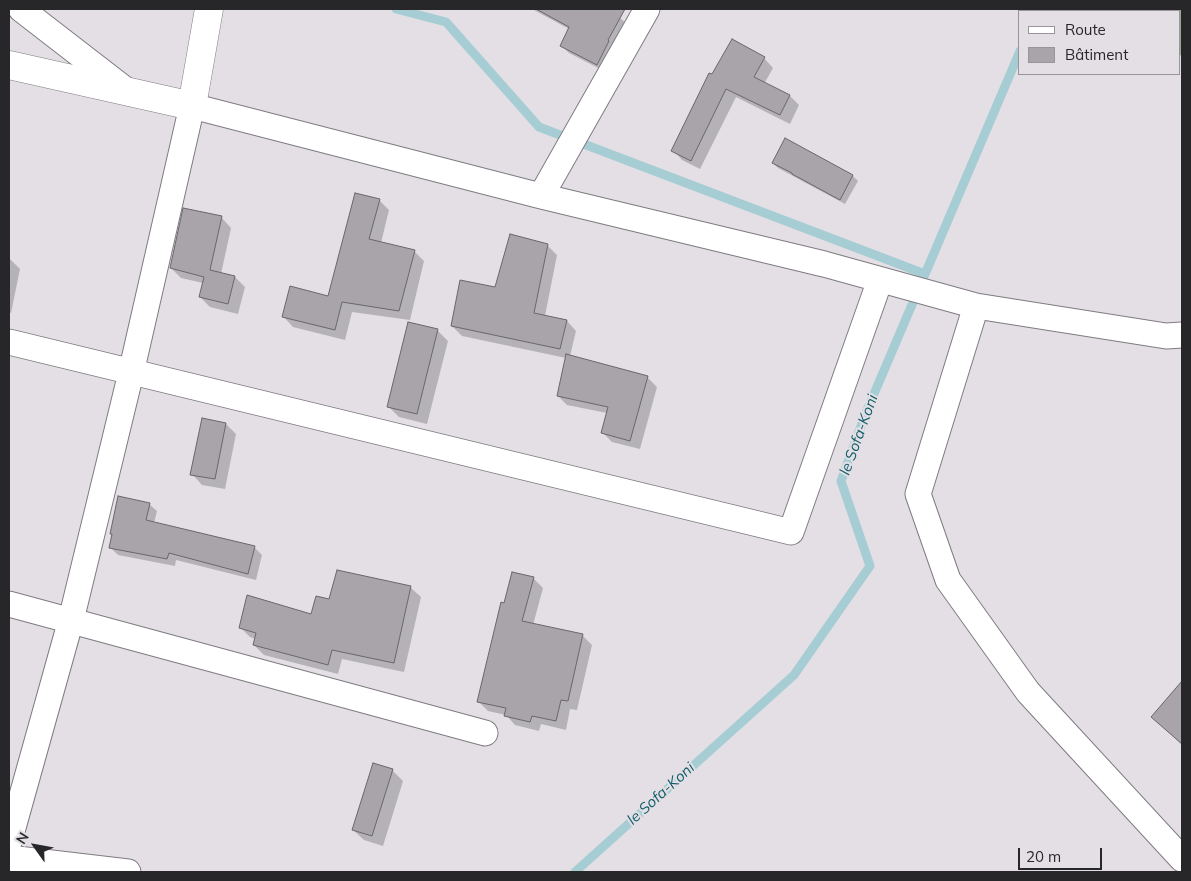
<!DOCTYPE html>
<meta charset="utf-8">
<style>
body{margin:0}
#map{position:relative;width:1191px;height:881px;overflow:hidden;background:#e3dfe5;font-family:Mulish,sans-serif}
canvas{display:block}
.frame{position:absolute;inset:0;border:10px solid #272628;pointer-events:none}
.legend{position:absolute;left:1018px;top:10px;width:162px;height:65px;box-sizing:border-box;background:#e3dfe5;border:1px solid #989599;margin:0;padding:6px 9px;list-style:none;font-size:15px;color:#272628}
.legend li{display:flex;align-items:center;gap:10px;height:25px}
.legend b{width:25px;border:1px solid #989599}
.north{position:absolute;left:10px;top:821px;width:50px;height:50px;-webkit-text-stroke:4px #e3dfe5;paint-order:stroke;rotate:302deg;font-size:14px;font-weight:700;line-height:20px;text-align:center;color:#272628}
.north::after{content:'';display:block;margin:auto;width:18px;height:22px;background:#272628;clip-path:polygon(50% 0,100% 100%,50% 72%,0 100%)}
.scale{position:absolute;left:1018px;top:848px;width:84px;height:22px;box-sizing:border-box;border:2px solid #272628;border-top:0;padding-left:6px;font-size:15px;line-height:18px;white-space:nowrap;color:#272628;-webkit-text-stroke:4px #e3dfe5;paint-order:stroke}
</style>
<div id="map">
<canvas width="1191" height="881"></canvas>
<div class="frame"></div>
<ul class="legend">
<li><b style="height:6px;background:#fff"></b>Route</li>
<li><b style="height:14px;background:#a8a4a9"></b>Bâtiment</li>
</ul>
<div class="north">N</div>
<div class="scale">20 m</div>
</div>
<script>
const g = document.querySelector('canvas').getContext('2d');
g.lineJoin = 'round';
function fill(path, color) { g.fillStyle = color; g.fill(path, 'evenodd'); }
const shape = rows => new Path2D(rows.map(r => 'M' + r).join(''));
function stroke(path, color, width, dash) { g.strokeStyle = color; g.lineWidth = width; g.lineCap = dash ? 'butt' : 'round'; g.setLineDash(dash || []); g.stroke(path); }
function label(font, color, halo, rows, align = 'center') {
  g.font = font + ' Mulish,sans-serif'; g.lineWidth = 4; g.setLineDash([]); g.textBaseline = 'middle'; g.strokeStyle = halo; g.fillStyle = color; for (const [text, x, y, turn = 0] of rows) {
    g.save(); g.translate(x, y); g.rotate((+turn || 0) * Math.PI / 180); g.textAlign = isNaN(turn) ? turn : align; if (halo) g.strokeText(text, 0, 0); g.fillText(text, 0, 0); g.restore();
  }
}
const forest = shape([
 [1124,9,1182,9,1182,56,1180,55,1180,11,1125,11]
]);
const shadow = shape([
 [532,9,604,9,620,18,628,25,604,71,569,53,562,46,569,29],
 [764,58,773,68,764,84,790,96,799,105,790,124,736,97,700,169,682,160,673,150,710,75],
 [785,140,853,176,858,181,845,204,778,168,773,163],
 [379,200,389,210,381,243,414,251,424,261,410,320,352,312,345,340,293,327,283,316,329,297],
 [221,217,231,228,221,274,235,277,245,287,238,314,210,307,200,297,203,283,181,278,171,268],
 [548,246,557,255,545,316,567,321,576,331,570,356,647,377,657,387,640,449,612,442,602,432,607,413,567,405,558,396,566,358,462,336,452,326],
 [9,258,20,269,11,313,9,312],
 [437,330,448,341,427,424,399,417,388,406],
 [226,424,236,434,225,489,202,485,192,474],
 [149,504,157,511,154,523,254,547,262,555,256,580,176,560,175,566,118,555,110,547,113,535,111,534],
 [338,572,411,588,421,597,404,672,342,659,338,674,264,655,254,645,256,639,250,637,240,627,312,616,330,601],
 [533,578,543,588,533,625,582,635,592,645,577,710,570,709,566,730,541,724,539,731,515,725,506,715,488,711,479,702,505,605],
 [1182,683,1182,745,1153,717],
 [392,770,403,781,383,846,364,840,353,830]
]);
const stream = shape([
 [396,9,446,22,539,127,925,274],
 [1043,11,1044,9],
 [575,872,794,675,870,566,841,481,865,415,1020,51]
]);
const building = shape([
 [536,9,625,9,608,40,609,41,597,65,560,46,569,27,536,9],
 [732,39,765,57,754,77,790,95,780,115,726,89,691,161,671,151,709,73,712,74,732,39],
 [785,138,853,175,840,200,792,174,792,173,772,163,785,138],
 [355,193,380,199,369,239,415,250,399,311,342,302,335,330,282,317,290,286,328,296,355,193],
 [183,208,222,216,210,270,235,276,228,304,199,297,204,277,170,268,183,208],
 [510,234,548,244,534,313,567,320,560,349,451,326,460,280,495,287,510,234],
 [408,322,438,329,417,414,387,407,408,322],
 [566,354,648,376,630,441,601,433,608,407,557,396,566,354],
 [202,418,226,423,215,479,190,475,202,418],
 [118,496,150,503,146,520,255,546,248,574,169,553,167,559,109,548,112,534,110,534,118,496],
 [337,570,411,586,394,663,332,650,328,665,253,645,256,633,239,628,247,595,311,614,316,596,329,599,337,570],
 [512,572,534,577,522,621,583,634,568,701,561,700,556,721,532,716,530,722,504,716,506,708,477,702,501,602,504,603,512,572],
 [1182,681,1182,744,1151,717,1182,681],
 [373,763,393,769,372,836,352,830,373,763]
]);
const minor = shape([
 [21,9,127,91],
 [541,196,647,9],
 [976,306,918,494,948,580,1028,692,1182,859],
 [9,342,791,532,880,280],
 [9,604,485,733],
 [9,842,71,620,131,373,192,106,541,196,824,264,976,306,1166,336,1182,335],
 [9,858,128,872]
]);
const tertiary = shape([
 [9,65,192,106,209,9]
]);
const waterNames = [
 ["le Sofa-Koni",859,435,-70],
 ["le Sofa-Koni",661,794,-42]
];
fill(forest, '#9da88c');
fill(shadow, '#0003');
stroke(stream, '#a6cdd3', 9);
fill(building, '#a8a4a9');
stroke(building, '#69656a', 1);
stroke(minor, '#7f7c81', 27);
stroke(tertiary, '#7f7c81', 29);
stroke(minor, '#fff', 25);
stroke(tertiary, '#fff', 28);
label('italic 15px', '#115e69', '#e3dfe5', waterNames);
</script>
